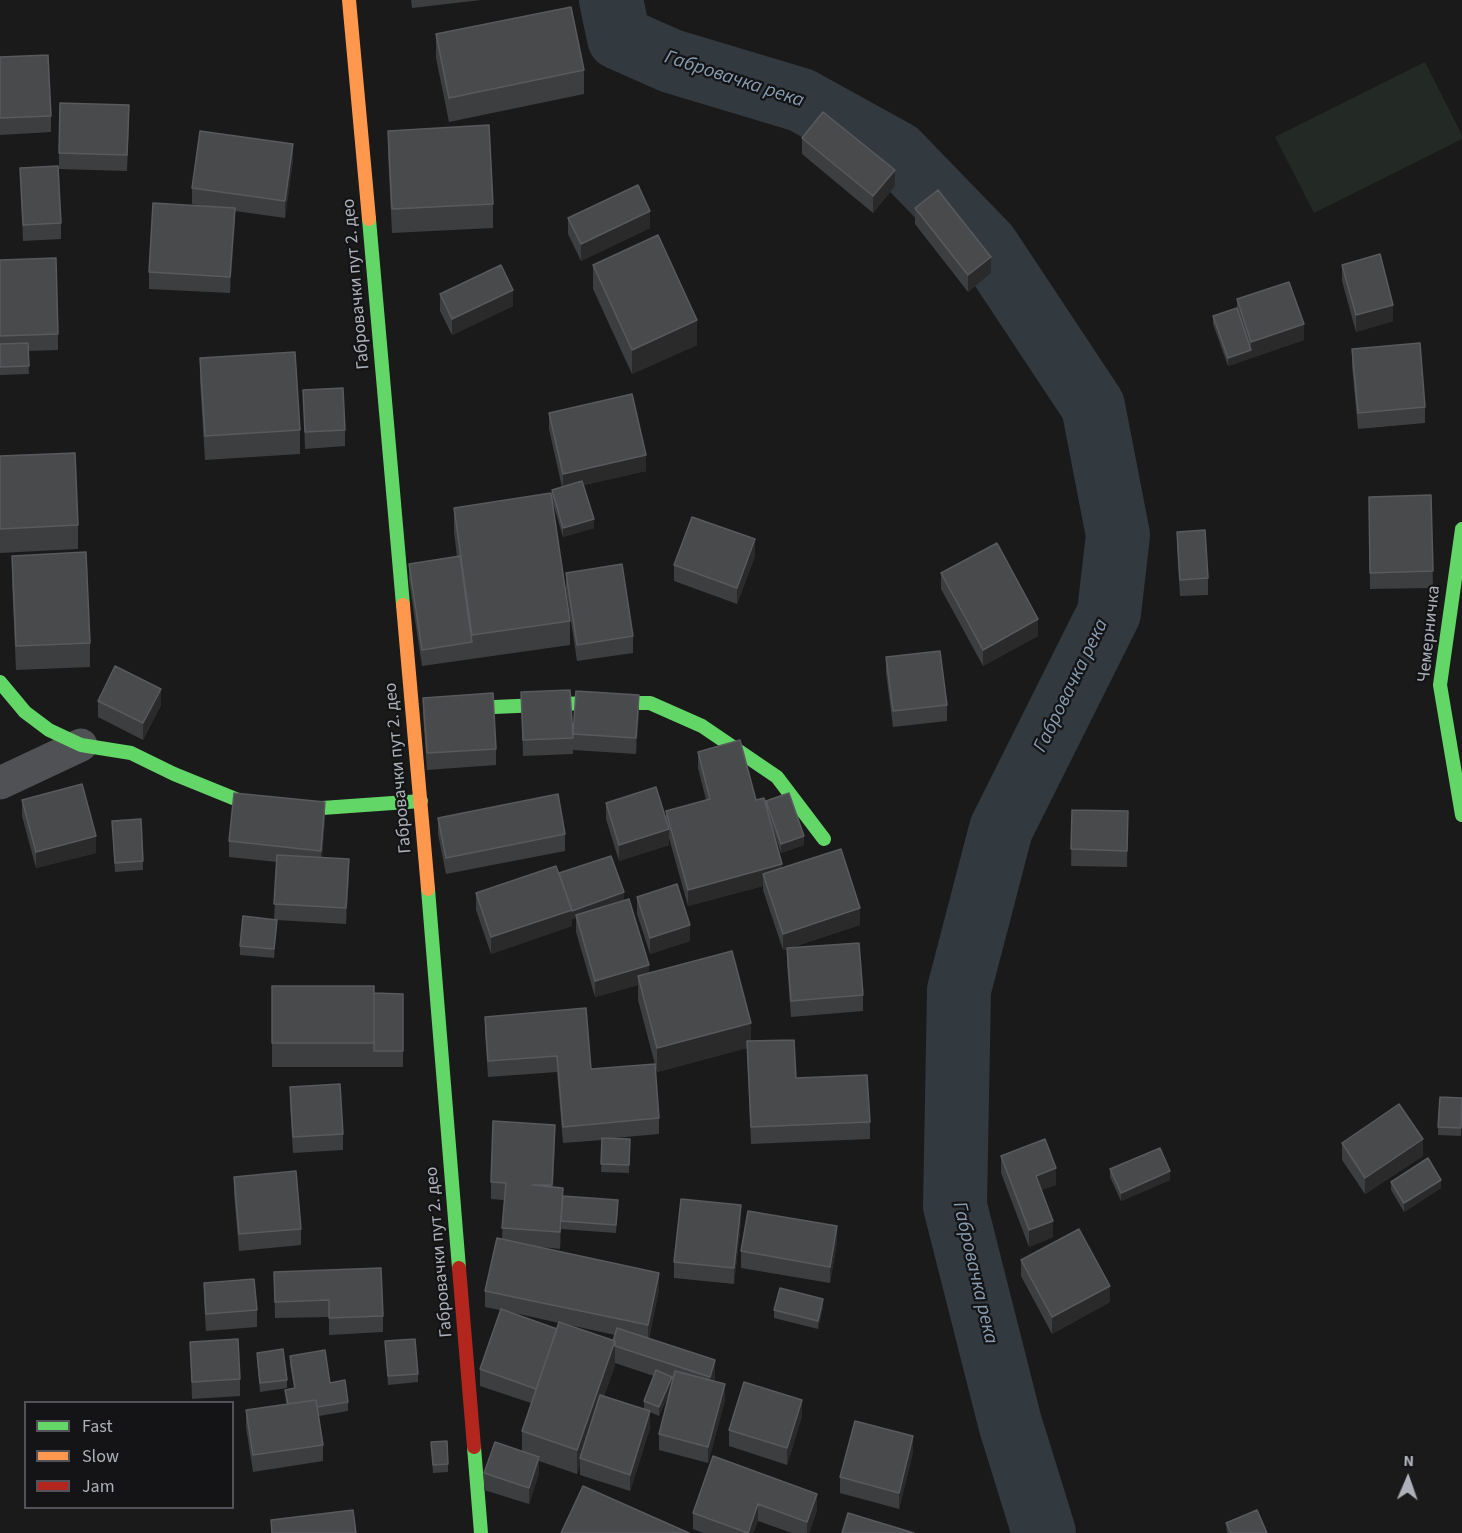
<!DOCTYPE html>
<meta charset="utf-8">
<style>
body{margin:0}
#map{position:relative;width:1462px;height:1533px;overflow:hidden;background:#1a1a1a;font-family:"Source Sans 3",sans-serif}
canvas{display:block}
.legend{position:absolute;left:24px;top:1401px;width:210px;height:108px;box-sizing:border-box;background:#141416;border:2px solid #515358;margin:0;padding:8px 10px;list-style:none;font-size:18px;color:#adb1ba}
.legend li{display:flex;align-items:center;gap:12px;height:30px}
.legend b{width:30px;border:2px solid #515358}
.north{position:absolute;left:1378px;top:1449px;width:60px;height:60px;-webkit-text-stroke:4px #141416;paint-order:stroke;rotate:2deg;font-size:16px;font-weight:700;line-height:24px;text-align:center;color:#adb1ba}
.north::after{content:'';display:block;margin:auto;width:21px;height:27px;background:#adb1ba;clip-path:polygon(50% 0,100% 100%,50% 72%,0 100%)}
</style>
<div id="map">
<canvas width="1462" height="1533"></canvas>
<ul class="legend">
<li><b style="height:8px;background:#63d668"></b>Fast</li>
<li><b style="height:8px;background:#ff974d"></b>Slow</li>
<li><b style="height:8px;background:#b3261e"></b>Jam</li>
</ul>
<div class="north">N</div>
</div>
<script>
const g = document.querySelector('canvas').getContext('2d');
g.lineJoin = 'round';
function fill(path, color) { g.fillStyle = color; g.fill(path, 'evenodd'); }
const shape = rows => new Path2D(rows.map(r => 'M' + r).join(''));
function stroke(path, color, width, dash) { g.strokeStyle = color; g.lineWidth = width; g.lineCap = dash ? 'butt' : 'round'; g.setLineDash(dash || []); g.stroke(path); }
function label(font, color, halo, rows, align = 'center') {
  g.font = font + ' "Source Sans 3",sans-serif'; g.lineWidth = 4.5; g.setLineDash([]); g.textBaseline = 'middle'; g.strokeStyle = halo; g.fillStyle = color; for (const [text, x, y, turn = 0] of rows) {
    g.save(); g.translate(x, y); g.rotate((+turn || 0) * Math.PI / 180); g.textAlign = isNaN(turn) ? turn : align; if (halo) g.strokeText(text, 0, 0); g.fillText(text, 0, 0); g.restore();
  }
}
const green = shape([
 [1425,62,1462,135,1462,139,1314,213,1275,137]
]);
const river = shape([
 [611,0,619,38,671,61,801,100,897,153,987,246,1093,406,1118,535,1109,613,1001,829,959,990,955,1206,1010,1423,1044,1533]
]);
const street = shape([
 [0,783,81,745]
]);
const fast = shape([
 [369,219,403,605],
 [1462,529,1440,685,1462,815],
 [0,682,25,712,49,730,81,745,131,753,174,774,243,802,308,809,421,801],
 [448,709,586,703,650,703,702,726,777,777,824,839],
 [428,889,459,1268],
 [474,1447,481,1533]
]);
const slow = shape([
 [349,0,369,219],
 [403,605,428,889]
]);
const jam = shape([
 [459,1268,474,1447]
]);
const wall = shape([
 [411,0,481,0,412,8],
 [436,34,584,70,584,94,449,122,436,58],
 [0,57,51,116,51,132,0,135],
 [129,121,127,171,59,169,59,153],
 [388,131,493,204,493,228,392,233,388,155],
 [802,138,895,186,873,213,802,154],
 [293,160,285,218,235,211,230,293,149,289,149,272,204,206,192,204,192,188],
 [20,168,61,223,61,239,23,241],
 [915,208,991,273,968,292,915,224],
 [568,218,650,228,581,261,568,234],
 [0,260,58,334,58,350,28,351,29,374,0,375],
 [593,265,697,345,632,374,593,289],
 [1342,265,1393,321,1356,332,1342,281],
 [440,294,513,306,452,335,440,311],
 [1237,299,1304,340,1228,366,1213,324,1213,316,1237,308],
 [1352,349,1425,407,1425,423,1358,429,1352,366],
 [200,358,300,430,300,454,205,460,200,382],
 [303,390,345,430,345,446,305,449],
 [549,413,646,471,584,485,594,528,563,537,552,500,570,621,570,645,422,666,409,581,409,564,457,557,454,532,454,508,552,498,552,490,562,487,549,429],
 [0,456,78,525,78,549,0,553],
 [1431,495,1433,588,1370,589,1369,497],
 [1177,532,1208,578,1208,595,1180,596,1177,549],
 [12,556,90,643,90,667,16,670,12,580],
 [755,556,737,604,674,581,674,565],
 [566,573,633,636,633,653,577,661,566,589],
 [941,573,1038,636,983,666,941,589],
 [886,657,947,705,947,721,893,727,886,673],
 [521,692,573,738,573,754,523,756],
 [423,698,496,749,496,765,427,770,423,714],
 [98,701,161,705,143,740,98,717],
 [639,711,636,754,573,750,573,734],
 [698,752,756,800,766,804,766,801,804,845,781,853,772,826,782,868,860,925,790,948,863,995,863,1011,791,1017,787,965,787,949,783,950,763,890,763,886,688,906,669,838,669,845,619,861,606,819,606,803,666,820,666,811,706,800,698,768],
 [22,800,96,853,36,868,22,816],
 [1072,810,1128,811,1127,867,1071,866],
 [325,818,322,858,349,876,346,924,277,920,274,958,240,955,240,946,274,919,277,862,229,857,229,841],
 [438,818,565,834,565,851,446,874,438,834],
 [112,821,143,861,143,870,115,872],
 [559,873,624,901,649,973,751,1041,796,1078,870,1122,870,1139,751,1144,747,1048,657,1072,638,1000,638,985,595,997,576,932,576,918,572,919,572,926,491,954,476,910,476,893],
 [637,897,690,941,650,954,637,914],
 [272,986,374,993,403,994,403,1067,374,1067,374,1062,374,1067,272,1067],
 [485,1017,591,1069,659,1118,659,1134,614,1138,630,1139,629,1173,601,1172,602,1140,563,1143,557,1072,488,1077,485,1033],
 [290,1087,343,1134,343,1150,293,1153,290,1104],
 [1462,1112,1461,1136,1438,1135,1438,1127],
 [555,1141,553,1187,563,1196,618,1209,616,1233,561,1229,561,1228,560,1249,541,1247,659,1289,649,1339,715,1377,714,1381,725,1400,708,1463,659,1450,659,1434,671,1388,659,1416,650,1412,650,1428,630,1491,580,1475,580,1465,577,1474,539,1461,539,1473,529,1504,484,1490,484,1473,522,1451,522,1431,531,1403,480,1386,480,1369,500,1310,485,1307,485,1291,502,1239,504,1200,491,1199,491,1182],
 [510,1312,559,1323,557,1329],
 [565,1324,615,1335,613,1341],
 [615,1363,654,1376,644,1401,644,1409,604,1396,615,1365],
 [1342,1143,1423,1156,1365,1194,1342,1160],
 [1001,1156,1056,1185,1041,1190,1053,1237,1029,1247,1001,1173],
 [1110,1169,1170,1180,1121,1201,1110,1177],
 [234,1177,301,1229,301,1245,239,1251,234,1193],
 [1391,1182,1441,1188,1404,1212,1391,1190],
 [741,1222,734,1284,674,1278,674,1262],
 [837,1242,830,1283,741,1268,741,1251],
 [1021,1260,1110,1302,1052,1334,1021,1276],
 [274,1272,383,1316,383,1332,329,1335,329,1317,275,1318],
 [204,1283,257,1310,257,1327,206,1331,204,1300],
 [823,1307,818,1329,774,1318,774,1310],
 [385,1341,418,1374,418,1382,388,1385],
 [190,1342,240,1379,240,1396,192,1399],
 [257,1353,287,1380,287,1388,260,1392,257,1361],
 [290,1356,330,1383,348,1402,348,1411,319,1416,323,1445,323,1461,253,1472,246,1427,246,1410,286,1404,285,1390,294,1388,290,1365],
 [802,1416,787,1465,729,1446,729,1430],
 [431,1442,448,1464,448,1472,433,1473],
 [913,1452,899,1509,840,1493,840,1477],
 [713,1456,817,1510,809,1533,792,1533,758,1521,753,1533,703,1533,693,1529,693,1513],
 [1226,1523,1267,1533,1227,1533]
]);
const shadedWall = shape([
 [293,144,293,160,285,218,285,201],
 [895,170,895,186,873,213,873,196],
 [235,208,235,224,230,293,230,277],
 [650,211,650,228,581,261,581,244],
 [991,257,991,273,968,292,968,275],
 [513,290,513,306,452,335,452,319],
 [1393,305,1393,321,1356,332,1356,315],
 [697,320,697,345,632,374,632,350],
 [1304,324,1304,340,1228,366,1228,358,1251,350,1251,342],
 [646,455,646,471,563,490,563,474],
 [594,519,594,528,563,537,563,528],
 [755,539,755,556,737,604,737,588],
 [1038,619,1038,636,983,666,983,650],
 [161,689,161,705,143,740,143,723],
 [639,695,639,711,636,754,636,738],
 [325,802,325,818,321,867,321,851],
 [669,829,669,845,619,861,619,845],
 [96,836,96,853,36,868,36,852],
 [804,836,804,845,781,853,781,844],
 [349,859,349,876,346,924,346,908],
 [782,864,782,881,763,874,763,886,688,906,688,890],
 [624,892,624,901,572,919,572,926,491,954,491,937],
 [860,908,860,925,783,950,783,934],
 [277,920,277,928,274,958,274,949],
 [690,925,690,941,650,954,650,938],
 [649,965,649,981,638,976,638,985,595,997,595,981],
 [751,1023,751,1047,657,1072,657,1048],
 [555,1125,555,1141,552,1201,552,1185],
 [1423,1139,1423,1156,1365,1194,1365,1178],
 [1056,1168,1056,1185,1036,1192,1036,1176],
 [1170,1171,1170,1180,1121,1201,1121,1193],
 [1441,1180,1441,1188,1404,1212,1404,1203],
 [563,1188,563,1204,560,1249,560,1232],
 [741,1205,741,1222,734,1284,734,1268],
 [1053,1221,1053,1237,1029,1247,1029,1230],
 [837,1226,837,1242,830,1283,830,1267],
 [659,1273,659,1289,648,1342,648,1325],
 [1110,1286,1110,1302,1052,1334,1052,1317],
 [823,1299,823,1307,818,1329,818,1321],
 [615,1341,615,1365,582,1459,580,1458,580,1465,577,1474,577,1450],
 [715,1360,715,1377,710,1394,710,1377],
 [672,1377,672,1385,659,1416,659,1407],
 [725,1384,725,1400,708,1463,708,1447],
 [802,1400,802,1416,787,1465,787,1448],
 [650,1411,650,1428,630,1491,630,1475],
 [913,1436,913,1452,899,1509,899,1493],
 [539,1457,539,1473,529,1504,529,1488],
 [817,1494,817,1510,809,1533,807,1533,807,1522],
 [758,1504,758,1521,753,1533,748,1533]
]);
const building = shape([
 [571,7,584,70,449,98,436,34,571,7],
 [48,55,51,116,0,118,0,57,48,55],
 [60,103,129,105,127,155,59,153,60,103],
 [823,112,895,170,873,196,802,138,823,112],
 [489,125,493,204,392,209,388,131,489,125],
 [200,131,293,144,285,201,192,188,200,131],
 [58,166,61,223,23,225,20,168,58,166],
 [638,185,650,211,581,244,568,218,638,185],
 [938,190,991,257,968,275,915,208,938,190],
 [153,203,235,208,230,277,149,272,153,203],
 [658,235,697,320,632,350,593,265,658,235],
 [1380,254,1393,305,1356,315,1342,265,1380,254],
 [56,258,58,334,0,336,0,260,56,258],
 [501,265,513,290,452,319,440,294,501,265],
 [1289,282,1304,324,1251,342,1237,299,1289,282],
 [1237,308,1251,350,1228,358,1213,316,1237,308],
 [28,343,29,366,0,367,0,344,28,343],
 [1420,343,1425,407,1358,413,1352,349,1420,343],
 [295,352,300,430,205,436,200,358,295,352],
 [343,388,345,430,305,432,303,390,343,388],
 [632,394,646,455,563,474,549,413,632,394],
 [75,453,78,525,0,529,0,456,75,453],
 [582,481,594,519,563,528,552,490,582,481],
 [551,493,570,621,472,635,454,508,551,493],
 [1431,495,1433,571,1370,573,1369,497,1431,495],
 [692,517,755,539,737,588,674,565,692,517],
 [1205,530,1208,578,1180,580,1177,532,1205,530],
 [997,543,1038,619,983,650,941,573,997,543],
 [86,552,90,643,16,646,12,556,86,552],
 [460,556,472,642,422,650,409,564,460,556],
 [622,564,633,636,577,645,566,573,622,564],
 [940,651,947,705,893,711,886,657,940,651],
 [115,666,161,689,143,723,98,701,115,666],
 [570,690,573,738,523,740,521,692,570,690],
 [576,691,639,695,636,738,573,734,576,691],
 [493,693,496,749,427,753,423,698,493,693],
 [740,740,756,800,764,798,782,864,688,890,666,811,710,799,698,752,740,740],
 [82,784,96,836,36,852,22,800,82,784],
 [656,787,669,829,619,845,606,803,656,787],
 [234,793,325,802,321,851,229,841,234,793],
 [789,793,804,836,781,844,766,801,789,793],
 [558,794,565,834,446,858,438,818,558,794],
 [1072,810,1128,811,1127,851,1071,849,1072,810],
 [141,819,143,861,115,863,112,821,141,819],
 [841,849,860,908,783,934,763,874,841,849],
 [277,855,349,859,346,908,274,904,277,855],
 [611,856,624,892,572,911,559,873,611,856],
 [556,866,572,910,491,937,476,893,556,866],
 [677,884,690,925,650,938,637,897,677,884],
 [629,899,649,965,595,981,576,915,629,899],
 [243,916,277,920,274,949,240,946,243,916],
 [859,943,863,995,791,1001,787,948,859,943],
 [732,951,751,1023,657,1048,638,976,732,951],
 [272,986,374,986,374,1043,272,1043,272,986],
 [374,993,403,994,403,1051,374,1051,374,993],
 [586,1008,591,1069,655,1064,659,1118,563,1127,557,1056,488,1061,485,1017,586,1008],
 [794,1040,796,1078,867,1075,870,1122,751,1127,747,1041,794,1040],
 [340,1084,343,1134,293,1137,290,1087,340,1084],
 [1440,1097,1462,1098,1461,1128,1438,1127,1440,1097],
 [1399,1104,1423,1139,1365,1178,1342,1143,1399,1104],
 [493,1121,555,1125,552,1185,532,1185,563,1188,560,1232,502,1228,506,1183,491,1182,493,1121],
 [602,1138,630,1139,629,1165,601,1164,602,1138],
 [1045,1139,1056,1168,1036,1176,1053,1221,1029,1230,1001,1156,1045,1139],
 [1160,1148,1170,1171,1121,1193,1110,1169,1160,1148],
 [1428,1158,1441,1180,1404,1203,1391,1182,1428,1158],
 [296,1171,301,1229,239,1234,234,1177,296,1171],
 [563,1196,618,1200,616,1225,561,1221,563,1196],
 [681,1199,741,1205,734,1268,674,1262,681,1199],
 [748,1211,837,1226,830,1267,741,1251,748,1211],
 [1079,1229,1110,1286,1052,1317,1021,1260,1079,1229],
 [497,1238,659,1273,648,1325,485,1291,497,1238],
 [381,1268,383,1316,329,1318,329,1300,275,1302,274,1272,381,1268],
 [254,1279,257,1310,206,1314,204,1283,254,1279],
 [780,1288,823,1299,818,1321,774,1310,780,1288],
 [501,1309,557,1329,536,1389,480,1369,501,1309],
 [559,1322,615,1341,577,1450,522,1431,559,1322],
 [617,1328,715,1360,710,1377,615,1346,615,1341,613,1341,617,1328],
 [238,1339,240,1379,192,1382,190,1342,238,1339],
 [415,1339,418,1374,388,1376,385,1341,415,1339],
 [283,1349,287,1380,260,1383,257,1353,283,1349],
 [325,1350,330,1383,345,1380,348,1402,317,1407,316,1400,288,1404,285,1390,295,1388,290,1356,325,1350],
 [656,1370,672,1377,659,1407,644,1401,656,1370],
 [675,1371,725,1384,708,1447,659,1434,675,1371],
 [744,1382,802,1400,787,1448,729,1430,744,1382],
 [600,1395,650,1411,630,1475,580,1458,600,1395],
 [316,1400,323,1445,253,1455,246,1410,316,1400],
 [855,1421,913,1436,899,1493,840,1477,855,1421],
 [447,1441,448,1464,433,1465,431,1442,447,1441],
 [495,1442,539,1457,529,1488,484,1473,495,1442],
 [713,1456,817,1494,807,1522,758,1504,748,1533,693,1513,713,1456],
 [583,1486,689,1533,561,1533,583,1486],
 [353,1510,356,1533,272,1533,271,1520,353,1510],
 [1257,1510,1267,1533,1231,1533,1226,1523,1257,1510],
 [848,1513,914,1533,842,1533,848,1513]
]);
const streetNames = [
 ["Габровачки пут 2. део",357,284,-95],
 ["Чемерничка",1430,634,-84],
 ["Габровачки пут 2. део",399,768,-95],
 ["Габровачки пут 2. део",440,1252,-95]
];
const waterNames = [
 ["Габровачка река",734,80,18],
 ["Габровачка река",1072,686,-64],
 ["Габровачка река",974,1273,77]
];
fill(green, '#232924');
stroke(river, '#32393f', 64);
stroke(street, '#505154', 33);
stroke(fast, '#63d668', 14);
stroke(slow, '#ff974d', 14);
stroke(jam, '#b3261e', 14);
fill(wall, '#3d3e3f');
fill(shadedWall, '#2a2a2b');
fill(building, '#494a4c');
stroke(building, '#595a5e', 1.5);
label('18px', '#adb1ba', '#141416', streetNames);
label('italic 20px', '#889cb1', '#141416', waterNames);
</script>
